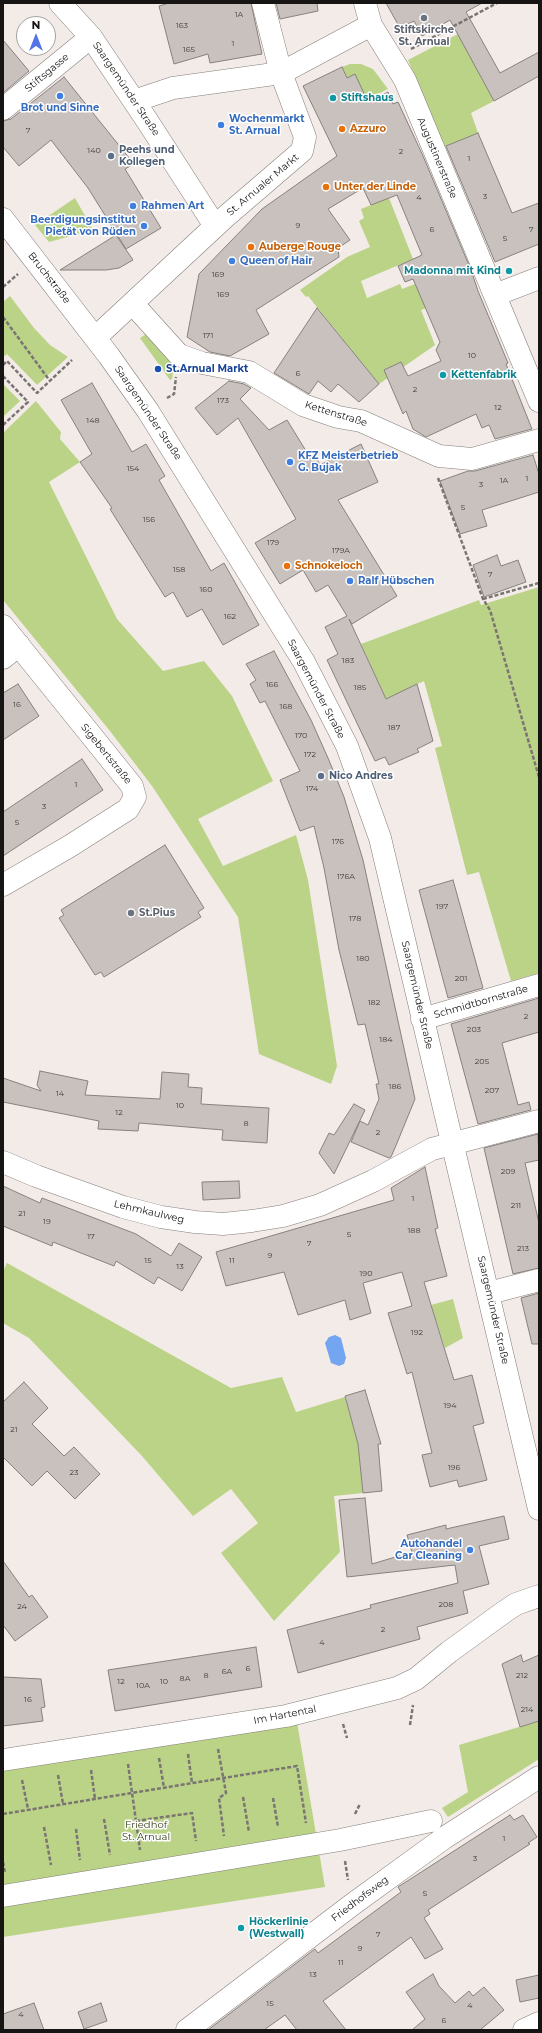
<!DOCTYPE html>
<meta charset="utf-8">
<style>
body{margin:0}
#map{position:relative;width:542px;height:2033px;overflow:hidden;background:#f3ebe7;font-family:Montserrat,sans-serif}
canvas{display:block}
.frame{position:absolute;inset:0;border:4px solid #171513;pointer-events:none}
.north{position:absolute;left:16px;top:16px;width:40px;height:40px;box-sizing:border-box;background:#fff;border:1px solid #a2a1a1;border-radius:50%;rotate:0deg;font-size:11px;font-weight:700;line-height:16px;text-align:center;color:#171513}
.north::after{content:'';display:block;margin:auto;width:14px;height:18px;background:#5274e8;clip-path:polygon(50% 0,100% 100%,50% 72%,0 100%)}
</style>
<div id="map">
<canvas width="542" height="2033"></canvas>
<div class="frame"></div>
<div class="north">N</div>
</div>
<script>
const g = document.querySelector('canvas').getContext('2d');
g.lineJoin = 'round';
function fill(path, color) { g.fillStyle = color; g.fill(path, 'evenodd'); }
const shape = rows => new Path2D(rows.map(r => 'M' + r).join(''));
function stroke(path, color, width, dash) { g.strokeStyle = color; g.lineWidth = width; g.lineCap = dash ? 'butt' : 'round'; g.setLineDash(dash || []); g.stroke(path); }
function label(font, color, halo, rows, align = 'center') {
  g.font = font + ' Montserrat,sans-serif'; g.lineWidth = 3; g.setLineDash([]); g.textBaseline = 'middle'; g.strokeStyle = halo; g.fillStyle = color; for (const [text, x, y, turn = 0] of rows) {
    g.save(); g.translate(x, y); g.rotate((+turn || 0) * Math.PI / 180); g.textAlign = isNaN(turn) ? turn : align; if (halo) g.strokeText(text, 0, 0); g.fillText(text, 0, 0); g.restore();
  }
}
const green = shape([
 [458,34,494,101,471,113,478,133,444,147,408,60],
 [350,64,361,64,373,69,388,89,359,103,342,67],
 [75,198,93,230,49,242,35,225],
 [389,198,413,259,361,281,367,298,400,284,402,289,423,281,434,305,421,310,435,345,379,384,308,296,306,297,300,290,347,257,370,247,359,221,364,218,361,209],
 [10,296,34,328,50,345,68,357,37,385,7,354,3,357,3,302],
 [149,332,175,360,172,379,170,380,140,338],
 [3,384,20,401,3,417],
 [36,401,61,432,60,439,80,462,49,482,117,619,163,671,204,661,232,696,273,781,198,819,223,866,296,835,308,880,337,1066,331,1084,259,1054,238,917,152,786,110,731,3,600,3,433],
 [539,587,539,973,511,981,479,872,467,875,435,748,442,746,424,681,386,699,361,644,479,600,481,605],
 [7,1263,231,1388,282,1377,296,1412,345,1397,358,1444,363,1493,334,1496,340,1552,274,1621,221,1553,258,1523,231,1489,193,1516,142,1456,29,1338,3,1323,3,1271],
 [453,1299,463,1338,445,1348,431,1305],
 [539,1721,539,1759,448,1817,442,1808,468,1792,459,1745],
 [297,1722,325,1887,3,1937,3,1768]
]);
const water = shape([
 [335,1335,341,1338,346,1358,344,1364,339,1366,331,1363,325,1343,329,1337]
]);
const building = shape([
 [169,3,251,3,262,54,210,63,208,54,174,64,159,6,169,3],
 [276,3,317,3,318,11,280,19,276,3],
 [386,3,482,3,466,12,500,73,539,52,539,76,494,101,450,20,422,36,414,21,400,28,386,3],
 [3,40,29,71,3,93,3,40],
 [342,67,347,78,355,74,368,102,388,92,393,104,398,102,423,156,471,270,478,291,508,363,506,364,532,429,495,439,489,425,482,428,476,414,426,437,413,429,406,411,403,414,384,370,401,362,408,376,441,361,436,350,440,342,413,279,405,282,398,266,422,255,397,195,371,205,363,188,328,209,350,240,338,248,339,257,256,310,269,334,230,356,210,352,187,337,199,274,262,209,337,156,303,86,342,67],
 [64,77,134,164,125,169,161,228,126,249,88,188,51,140,19,166,3,147,3,121,11,119,64,77],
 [478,133,512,213,539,203,539,244,495,262,446,146,478,133],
 [116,235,133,260,119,268,106,270,60,270,116,235],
 [317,308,379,384,359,402,338,384,331,392,318,381,309,394,274,373,317,308],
 [229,381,244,384,251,388,240,399,269,430,287,420,311,459,316,457,320,465,361,444,378,482,338,500,397,596,352,624,349,619,386,699,417,684,433,741,417,749,419,752,389,765,385,757,375,761,327,660,338,654,325,627,347,616,328,585,316,592,303,570,280,584,255,543,296,519,238,418,217,435,195,408,229,381],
 [92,383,132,452,146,444,165,476,159,480,211,571,224,563,259,625,223,645,202,609,187,617,173,592,165,597,110,509,112,508,80,462,92,454,61,400,92,383],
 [533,455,539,474,539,492,482,510,487,526,460,534,440,481,468,471,475,471,533,455],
 [497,555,501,566,518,560,526,582,484,597,473,565,497,555],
 [274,651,311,720,328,758,344,797,363,860,415,1099,397,1143,391,1157,389,1158,351,1142,360,1121,368,1125,379,1099,376,1084,379,1084,365,1024,358,1025,339,950,324,868,314,826,300,831,280,780,300,771,265,701,260,703,250,684,256,680,246,664,274,651],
 [18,684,39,716,3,740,3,693,18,684],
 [82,759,103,790,3,856,3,812,82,759],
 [165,845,204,908,198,912,201,917,104,977,101,972,95,975,59,918,64,915,61,910,165,845],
 [453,880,483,988,448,998,419,890,453,880],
 [539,998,539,1032,502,1043,518,1105,529,1102,531,1110,478,1124,451,1024,539,998],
 [40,1071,88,1081,85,1095,160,1099,162,1072,189,1074,188,1087,202,1088,201,1104,269,1108,267,1143,222,1140,223,1130,139,1123,138,1131,98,1129,99,1121,3,1102,3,1078,41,1091,37,1085,40,1071],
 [354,1104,365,1110,334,1174,319,1153,329,1133,334,1135,354,1104],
 [538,1134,539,1160,525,1163,539,1223,539,1268,513,1274,484,1148,538,1134],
 [425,1167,438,1228,435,1229,447,1276,424,1282,454,1380,472,1375,484,1423,473,1426,487,1480,459,1487,457,1480,430,1487,422,1455,432,1453,412,1372,407,1374,388,1313,412,1306,402,1272,363,1283,371,1313,350,1320,345,1300,298,1315,284,1272,226,1286,216,1252,394,1200,391,1188,425,1167],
 [239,1181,240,1198,203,1200,202,1182,239,1181],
 [3,1186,40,1203,42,1198,136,1234,171,1256,179,1243,202,1257,182,1291,158,1277,154,1284,116,1261,114,1266,53,1242,52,1246,3,1226,3,1186],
 [539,1293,539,1344,532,1344,521,1298,539,1293],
 [24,1382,48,1408,32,1424,64,1456,74,1447,100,1474,75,1499,47,1471,32,1486,3,1457,3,1402,24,1382],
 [365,1390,381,1444,378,1444,382,1491,363,1493,358,1444,345,1396,365,1390],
 [365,1498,372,1564,412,1552,407,1535,446,1525,446,1529,504,1516,509,1539,479,1546,489,1584,463,1591,468,1613,417,1627,420,1639,298,1673,287,1630,371,1608,370,1605,458,1583,455,1565,347,1577,339,1500,365,1498],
 [3,1561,29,1597,32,1595,48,1617,15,1641,3,1625,3,1561],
 [256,1647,262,1687,115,1711,108,1670,256,1647],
 [521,1655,523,1662,539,1655,539,1721,520,1727,502,1664,521,1655],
 [3,1677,41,1679,45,1707,41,1708,43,1721,3,1726,3,1677],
 [510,1815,514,1820,523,1815,537,1837,528,1843,530,1844,428,1910,430,1914,424,1918,443,1949,425,1959,411,1937,323,2001,346,2030,297,2030,285,2015,264,2030,208,2030,315,1949,318,1953,401,1892,398,1887,510,1815],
 [433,1974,439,1986,455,2003,469,1991,473,1996,484,1987,504,2010,480,2030,412,2030,425,2019,406,1992,433,1974],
 [539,1975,539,1998,520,2002,516,1980,539,1975],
 [34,2003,44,2030,3,2030,3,2014,34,2003],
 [101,2003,107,2021,84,2029,78,2012,101,2003]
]);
const path = shape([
 [411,49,497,3],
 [3,287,18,274],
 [3,317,50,381],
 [3,365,7,361,37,393,72,360],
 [3,376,28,402,3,425],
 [167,398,174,394,176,377],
 [438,478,483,599,490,610,539,777],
 [483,599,539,583],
 [343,1724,347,1738],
 [410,1725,413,1705],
 [218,1749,226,1793,219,1798,224,1836],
 [188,1754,192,1783],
 [159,1758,164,1788],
 [128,1764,140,1850],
 [91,1770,95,1799],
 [58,1775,63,1804],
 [22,1780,28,1809],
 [243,1797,249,1832],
 [273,1798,278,1827],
 [3,1814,297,1766,306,1823],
 [355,1814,360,1804],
 [104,1819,110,1855],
 [136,1821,192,1813,196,1841],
 [44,1827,51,1865],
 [76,1829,80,1860],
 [345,1861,348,1880],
 [3,1862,5,1873]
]);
const minor = shape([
 [60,3,91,37,148,122,215,226],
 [365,3,371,25,405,80,539,401],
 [134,101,173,88,281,73,371,25],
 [3,109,91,37],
 [3,219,109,356,148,411,304,662,347,746,380,838,539,1509],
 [495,295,539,278],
 [133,304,179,355,202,363,249,372,303,405,338,417,361,421,439,456,472,459,539,440],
 [95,338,224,218,302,151,305,137,281,73,263,3],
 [3,626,132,786,135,797,128,809,70,846,3,885],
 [3,658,19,645],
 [422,1019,539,985],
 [3,1162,36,1176,123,1207,161,1217,195,1222,223,1224,252,1221,283,1216,320,1205,373,1181,432,1149,539,1121],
 [489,1293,539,1280],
 [3,1760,286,1716,397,1688,416,1679,449,1652,504,1612,516,1604,539,1596],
 [3,1896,340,1840,431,1821],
 [187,2030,353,1904,444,1838,539,1777],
 [524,2030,539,2023]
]);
const markers = [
 [424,18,4,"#6b7280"],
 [60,96,4,"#3f7fe0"],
 [333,98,4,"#0f9aa8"],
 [221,125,4,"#3f7fe0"],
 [342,129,4,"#e8710a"],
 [111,156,4,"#5c6f8a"],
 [326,187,4,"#e8710a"],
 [133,206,4,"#3f7fe0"],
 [144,226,4,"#3f7fe0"],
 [251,247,4,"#e8710a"],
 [232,261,4,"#3f7fe0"],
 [509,271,4,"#0f9aa8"],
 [158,369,4,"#1a4fb4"],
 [443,375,4,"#0f9aa8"],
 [290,462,4,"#3f7fe0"],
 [287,566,4,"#e8710a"],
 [350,581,4,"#3f7fe0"],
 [321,776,4,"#5c6f8a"],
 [131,913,4,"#6b7280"],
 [470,1550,4,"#3f7fe0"],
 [241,1928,4,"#0f9aa8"]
];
const numberNames = [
 ["1A",239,15],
 ["163",182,26],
 ["1",233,44],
 ["165",189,50],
 ["7",28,131],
 ["140",94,151],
 ["2",401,152],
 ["1",469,159],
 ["3",485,197],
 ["4",419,198],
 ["9",298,226],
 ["6",432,230],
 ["7",531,230],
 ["5",505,239],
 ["169",218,275],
 ["169",223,295],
 ["171",208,336],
 ["10",472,356],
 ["6",298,374],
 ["2",415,390],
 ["173",223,401],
 ["12",498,408],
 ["148",93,421],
 ["154",133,469],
 ["1",527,479],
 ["1A",504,481],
 ["3",481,485],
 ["5",463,508],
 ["156",149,520],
 ["179",273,543],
 ["179A",341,551],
 ["158",179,570],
 ["7",490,575],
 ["160",206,590],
 ["162",230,617],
 ["183",348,661],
 ["166",272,685],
 ["185",360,688],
 ["16",17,705],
 ["168",286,707],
 ["187",394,728],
 ["170",301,736],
 ["172",310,755],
 ["1",76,785],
 ["174",312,789],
 ["3",44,807],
 ["5",17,823],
 ["176",338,842],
 ["176A",346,877],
 ["197",442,907],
 ["178",355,919],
 ["180",363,959],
 ["201",461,979],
 ["182",374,1003],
 ["2",526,1017],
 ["203",474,1030],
 ["184",386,1040],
 ["205",482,1062],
 ["186",395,1087],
 ["207",492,1091],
 ["14",60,1094],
 ["10",180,1106],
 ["12",119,1113],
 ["8",246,1124],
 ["2",378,1133],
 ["209",508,1172],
 ["1",413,1199],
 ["211",516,1206],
 ["21",22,1214],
 ["19",47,1222],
 ["188",414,1231],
 ["5",349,1235],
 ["17",91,1237],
 ["7",309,1244],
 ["213",523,1249],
 ["9",270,1256],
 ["15",148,1261],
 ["11",232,1261],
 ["13",180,1267],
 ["190",366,1274],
 ["192",417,1333],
 ["194",450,1406],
 ["21",14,1430],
 ["196",454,1468],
 ["23",74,1473],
 ["208",446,1605],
 ["24",22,1607],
 ["2",383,1630],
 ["4",322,1643],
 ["6",248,1669],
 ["6A",227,1672],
 ["8",206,1676],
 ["212",522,1676],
 ["8A",185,1679],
 ["12",121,1682],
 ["10",164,1682],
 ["10A",143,1686],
 ["16",28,1700],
 ["214",527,1710],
 ["1",504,1839],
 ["3",475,1859],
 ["5",425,1894],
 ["7",378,1935],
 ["9",360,1949],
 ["11",341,1963],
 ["13",313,1975],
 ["15",270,2004],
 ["4",470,2006],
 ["4",21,2015],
 ["6",444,2021]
];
const worshipNames = [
 ["Stiftskirche",424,30],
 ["St. Arnual",424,42],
 ["St.Pius",139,913,"left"]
];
const streetNames = [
 ["Stiftsgasse",47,73,-40],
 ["Saargemünder Straße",126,89,56],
 ["Augustinerstraße",437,158,67],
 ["St. Arnualer Markt",263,185,-40],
 ["Bruchstraße",49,278,52],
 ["Saargemünder Straße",148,413,56],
 ["Kettenstraße",336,414,17],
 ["Saargemünder Straße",316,689,62],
 ["Sigebertstraße",106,754,51],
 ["Saargemünder Straße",417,995,77],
 ["Schmidtbornstraße",481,1002,-16],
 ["Lehmkaulweg",149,1212,13],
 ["Saargemünder Straße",493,1310,77],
 ["Im Hartental",285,1715,-11],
 ["Friedhofsweg",360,1899,-37]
];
const cultureNames = [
 ["Stiftshaus",341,98],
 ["Madonna mit Kind",501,271,"right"],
 ["Kettenfabrik",451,375],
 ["Höckerlinie",249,1922],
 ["(Westwall)",249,1934]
];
const shopNames = [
 ["Brot und Sinne",60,108,"center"],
 ["Wochenmarkt",229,119],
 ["St. Arnual",229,131],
 ["Rahmen Art",141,206],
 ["Beerdigungsinstitut",136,220,"right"],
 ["Pietät von Rüden",136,232,"right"],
 ["Queen of Hair",240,261],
 ["KFZ Meisterbetrieb",298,456],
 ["G. Bujak",298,468],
 ["Ralf Hübschen",358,581],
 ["Autohandel",462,1544,"right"],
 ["Car Cleaning",462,1556,"right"]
];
const foodNames = [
 ["Azzuro",350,129],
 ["Unter der Linde",334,187],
 ["Auberge Rouge",259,247],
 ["Schnokeloch",295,566]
];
const serviceNames = [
 ["Peehs und",119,150],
 ["Kollegen",119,162],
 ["Nico Andres",329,776]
];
const transitNames = [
 ["St.Arnual Markt",166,369]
];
const parkNames = [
 ["Friedhof",146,1825],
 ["St. Arnual",146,1837]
];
fill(green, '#bbd386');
fill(water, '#74a5f1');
fill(building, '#c8c1bd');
stroke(building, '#87817d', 1);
stroke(minor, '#857e7b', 23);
stroke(path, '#7a7573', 2.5, [4, 2]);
stroke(minor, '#fff', 22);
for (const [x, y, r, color] of markers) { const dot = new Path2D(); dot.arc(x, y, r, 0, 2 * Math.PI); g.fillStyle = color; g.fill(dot); stroke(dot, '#fff', 1.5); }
label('8px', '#43403e', null, numberNames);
label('bold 10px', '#5b616d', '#fff', worshipNames);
label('10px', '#171513', '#fff', streetNames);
label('bold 10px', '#0d838f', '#fff', cultureNames, 'left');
label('bold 10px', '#366cbe', '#fff', shopNames, 'left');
label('bold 10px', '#c56008', '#fff', foodNames, 'left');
label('bold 10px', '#4e5e75', '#fff', serviceNames, 'left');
label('bold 10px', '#164399', '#fff', transitNames, 'left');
label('10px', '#36411a', '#fff', parkNames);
</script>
